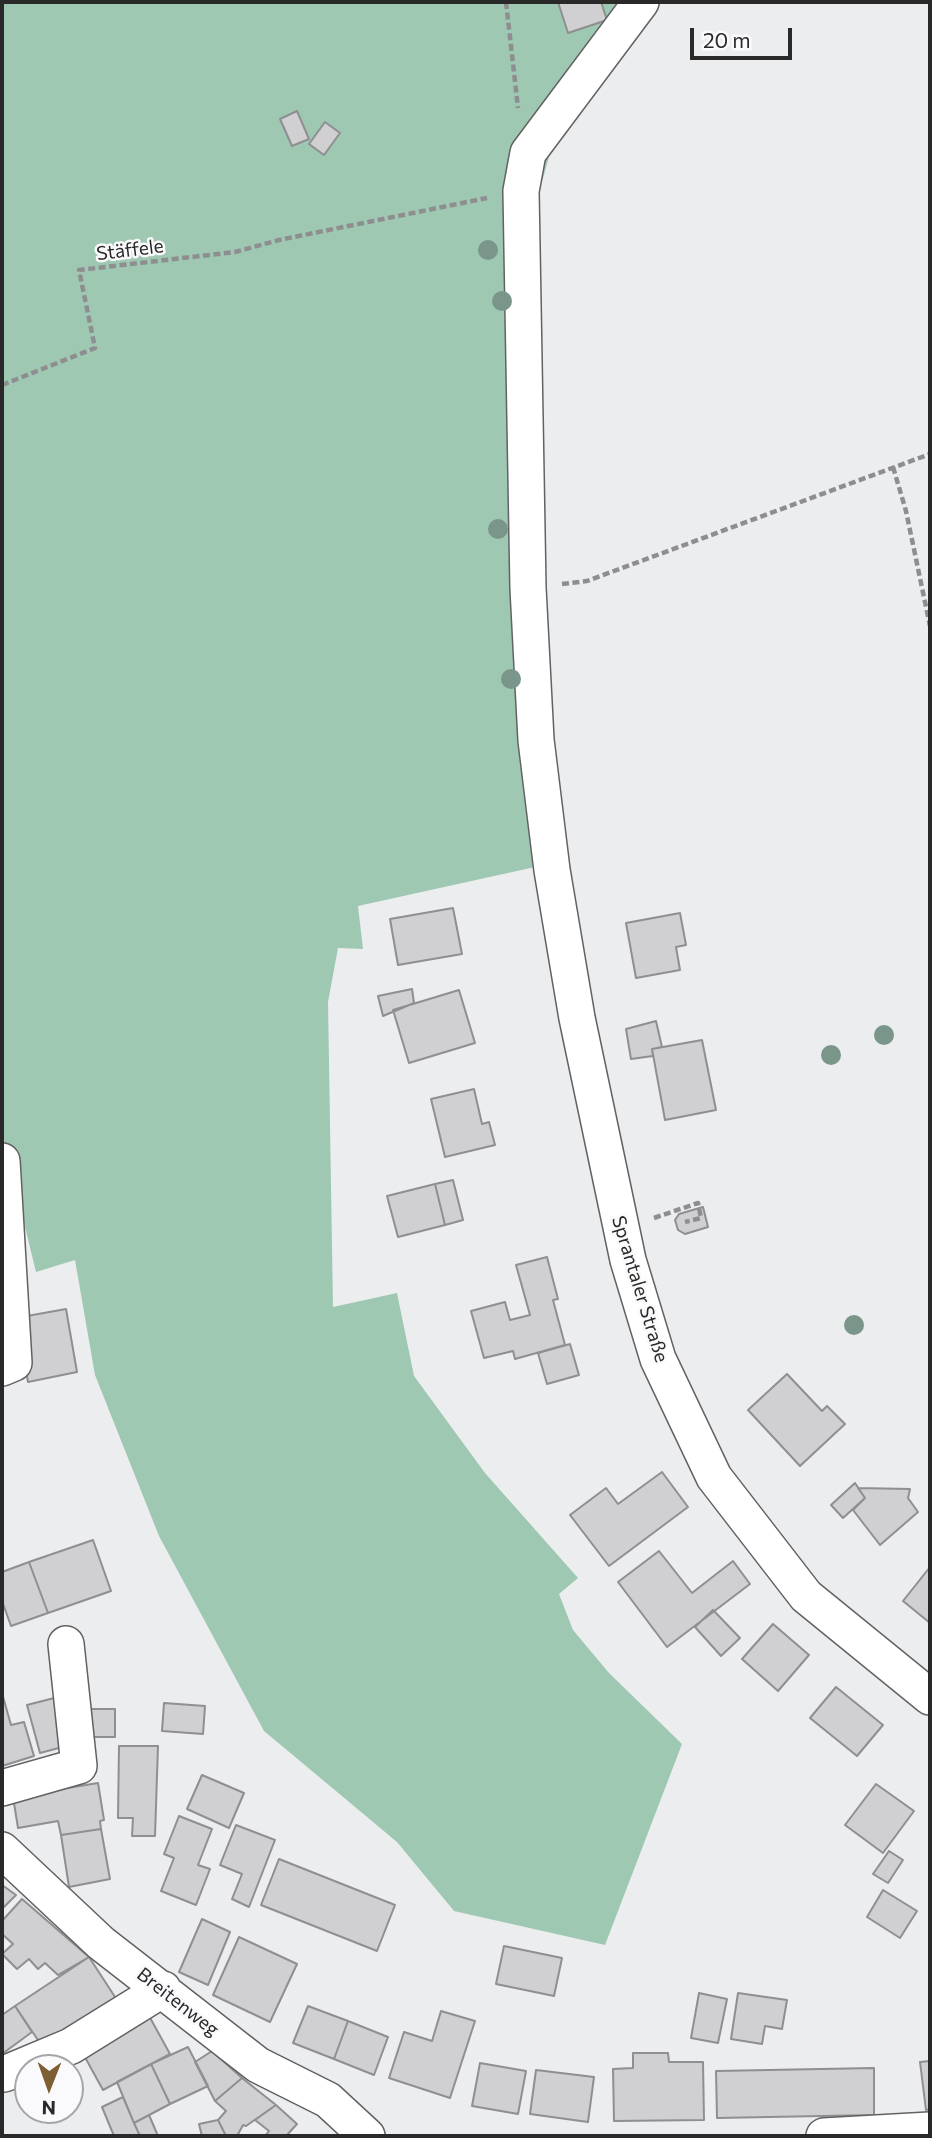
<!DOCTYPE html>
<meta charset="utf-8">
<style>
body{margin:0}
#map{position:relative;width:932px;height:2138px;overflow:hidden;background:#ecedef;font-family:Commissioner,sans-serif}
canvas{display:block}
.frame{position:absolute;inset:0;border:4px solid #29292a;pointer-events:none}
.north{position:absolute;left:14px;top:2054px;width:70px;height:70px;box-sizing:border-box;background:#fafafc;border:2px solid #a6a6a8;border-radius:50%;rotate:181deg;font-size:19px;font-weight:700;line-height:28px;text-align:center;color:#29292a}
.north::after{content:'';display:block;margin:auto;width:24px;height:32px;background:#7d5f33;clip-path:polygon(50% 0,100% 100%,50% 72%,0 100%)}
.scale{position:absolute;left:690px;top:28px;width:102px;height:32px;box-sizing:border-box;border:4px solid #29292a;border-top:0;padding-left:9px;font-size:21px;line-height:24px;white-space:nowrap;color:#29292a;-webkit-text-stroke:5px #fafafc;paint-order:stroke}
</style>
<div id="map">
<canvas width="932" height="2138"></canvas>
<div class="frame"></div>
<div class="north">N</div>
<div class="scale">20 m</div>
</div>
<script>
const g = document.querySelector('canvas').getContext('2d');
g.lineJoin = 'round';
function fill(path, color) { g.fillStyle = color; g.fill(path, 'evenodd'); }
const shape = rows => new Path2D(rows.map(r => 'M' + r).join(''));
function stroke(path, color, width, dash) { g.strokeStyle = color; g.lineWidth = width; g.lineCap = dash ? 'butt' : 'round'; g.setLineDash(dash || []); g.stroke(path); }
function label(font, color, halo, rows, align = 'center') {
  g.font = font + ' Commissioner,sans-serif'; g.lineWidth = 5; g.setLineDash([]); g.textBaseline = 'middle'; g.strokeStyle = halo; g.fillStyle = color; for (const [text, x, y, turn = 0] of rows) {
    g.save(); g.translate(x, y); g.rotate((+turn || 0) * Math.PI / 180); g.textAlign = isNaN(turn) ? turn : align; if (halo) g.strokeText(text, 0, 0); g.fillText(text, 0, 0); g.restore();
  }
}
const green = shape([
 [2,2,662,2,629,32,593,85,549,157,538,196,535,867,358,906,363,949,338,948,328,1002,333,1307,397,1293,414,1376,485,1473,578,1578,559,1594,573,1630,609,1673,682,1744,605,1945,454,1911,397,1842,264,1731,159,1536,95,1375,75,1260,36,1272,2,1132]
]);
const building = shape([
 [558,2,601,2,607,20,568,33,558,2],
 [297,111,309,139,292,146,280,119,297,111],
 [325,122,340,133,324,155,309,144,325,122],
 [453,908,462,954,398,965,390,919,453,908],
 [680,913,686,945,676,947,680,970,636,978,626,923,680,913],
 [412,989,414,1003,383,1016,378,996,412,989],
 [459,990,475,1043,409,1063,393,1010,459,990],
 [656,1021,662,1047,652,1049,653,1056,631,1059,626,1029,656,1021],
 [702,1040,716,1110,665,1120,652,1049,702,1040],
 [474,1089,482,1124,489,1122,495,1145,445,1157,431,1099,474,1089],
 [453,1180,463,1220,445,1225,435,1184,453,1180],
 [435,1184,445,1225,398,1237,387,1196,435,1184],
 [703,1207,708,1227,685,1234,678,1230,675,1220,679,1214,703,1207],
 [547,1257,558,1299,553,1300,565,1345,515,1359,513,1351,484,1358,471,1311,505,1302,510,1320,530,1315,516,1265,547,1257],
 [66,1309,77,1372,28,1382,16,1318,66,1309],
 [570,1344,579,1375,547,1384,538,1353,570,1344],
 [787,1374,822,1411,827,1406,845,1424,800,1466,748,1410,787,1374],
 [662,1472,688,1507,609,1566,570,1515,606,1488,618,1504,662,1472],
 [855,1483,865,1498,843,1518,831,1505,855,1483],
 [858,1488,910,1489,908,1498,918,1512,880,1545,853,1510,865,1498,858,1488],
 [93,1540,111,1591,48,1613,29,1562,93,1540],
 [659,1551,692,1593,733,1561,750,1584,667,1647,618,1582,659,1551],
 [29,1562,48,1613,11,1626,2,1601,2,1572,29,1562],
 [930,1567,930,1623,903,1601,930,1567],
 [713,1610,740,1638,721,1656,695,1627,713,1610],
 [773,1624,809,1655,778,1691,742,1659,773,1624],
 [836,1687,883,1725,857,1756,810,1718,836,1687],
 [2,1693,11,1725,24,1722,34,1756,2,1766,2,1693],
 [58,1697,70,1745,40,1753,27,1705,58,1697],
 [164,1703,205,1706,203,1734,162,1731,164,1703],
 [82,1709,115,1709,115,1737,82,1737,82,1709],
 [119,1746,158,1746,155,1836,132,1836,133,1818,118,1818,119,1746],
 [202,1775,244,1793,229,1828,187,1809,202,1775],
 [98,1783,104,1820,100,1821,101,1829,61,1835,58,1821,18,1828,13,1797,98,1783],
 [876,1784,914,1811,883,1853,845,1825,876,1784],
 [179,1816,212,1829,198,1865,210,1869,196,1905,161,1891,174,1858,164,1854,179,1816],
 [236,1825,275,1840,249,1907,232,1899,242,1874,220,1865,236,1825],
 [101,1829,110,1879,69,1887,61,1835,101,1829],
 [889,1851,903,1860,888,1883,873,1874,889,1851],
 [279,1859,395,1905,377,1951,261,1905,279,1859],
 [2,1885,16,1895,2,1909,2,1885],
 [883,1890,917,1911,900,1938,867,1917,883,1890],
 [22,1899,89,1957,58,1975,45,1963,38,1969,29,1959,17,1969,2,1954,13,1944,2,1934,2,1921,22,1899],
 [202,1919,230,1932,208,1985,179,1972,202,1919],
 [239,1937,297,1964,270,2022,213,1995,239,1937],
 [504,1946,562,1958,554,1996,496,1984,504,1946],
 [89,1957,117,2000,44,2049,15,2006,89,1957],
 [699,1993,727,1999,718,2043,691,2038,699,1993],
 [738,1993,787,2000,782,2029,765,2026,762,2044,731,2039,738,1993],
 [15,2006,32,2032,2,2054,2,2015,15,2006],
 [308,2006,348,2021,334,2059,293,2043,308,2006],
 [441,2011,475,2021,450,2098,389,2078,404,2032,432,2041,441,2011],
 [148,2014,170,2054,103,2090,81,2050,148,2014],
 [348,2021,388,2037,374,2075,334,2059,348,2021],
 [188,2047,208,2086,170,2104,151,2064,188,2047],
 [212,2051,242,2078,215,2101,195,2062,212,2051],
 [633,2053,668,2053,669,2062,703,2062,704,2120,614,2121,613,2069,633,2068,633,2053],
 [930,2061,930,2109,926,2110,920,2062,930,2061],
 [480,2063,526,2071,518,2114,472,2106,480,2063],
 [151,2064,170,2104,134,2123,117,2082,151,2064],
 [874,2068,874,2115,717,2118,716,2071,874,2068],
 [536,2070,594,2077,588,2122,530,2114,536,2070],
 [242,2078,276,2105,246,2126,243,2125,237,2136,226,2136,218,2120,226,2111,215,2101,242,2078],
 [123,2097,134,2123,140,2136,114,2136,102,2107,123,2097],
 [276,2105,297,2124,286,2136,265,2136,269,2131,255,2120,276,2105],
 [149,2115,158,2136,140,2136,134,2123,149,2115],
 [218,2120,226,2136,202,2136,199,2124,218,2120]
]);
const path = shape([
 [506,2,518,108],
 [2,385,95,348,79,270,235,252,279,240,487,198],
 [893,467,906,511,930,626],
 [562,584,587,581,930,454],
 [654,1218,698,1203,701,1218,685,1222]
]);
const minor = shape([
 [641,2,528,153,521,191,528,588,536,740,552,870,577,1018,628,1260,658,1359,714,1477,806,1596,930,1697],
 [2,1161,14,1363,2,1368],
 [2,1788,79,1766,66,1644],
 [2,1850,101,1943,258,2065,328,2100,367,2136],
 [4,2074,71,2046,163,1989],
 [824,2136,930,2130]
]);
const trees = [
 [488,250],
 [502,301],
 [498,529],
 [511,679],
 [884,1035],
 [831,1055],
 [854,1325]
];
const streetNames = [
 ["Stäffele",130,250,-7],
 ["Sprantaler Straße",640,1289,73],
 ["Breitenweg",178,2002,38]
];
fill(green, '#9ec8b2');
fill(building, '#d0cfd1');
stroke(building, '#8f8e90', 2);
stroke(minor, '#626264', 38);
stroke(path, '#8e8e90', 4.5, [7, 3.5]);
stroke(minor, '#fff', 35);
g.fillStyle = '#7a968a';
for (const [x, y] of trees) { g.beginPath(); g.arc(x, y, 10, 0, 2 * Math.PI); g.fill(); }
label('19px', '#29292a', '#fafafc', streetNames);
</script>
